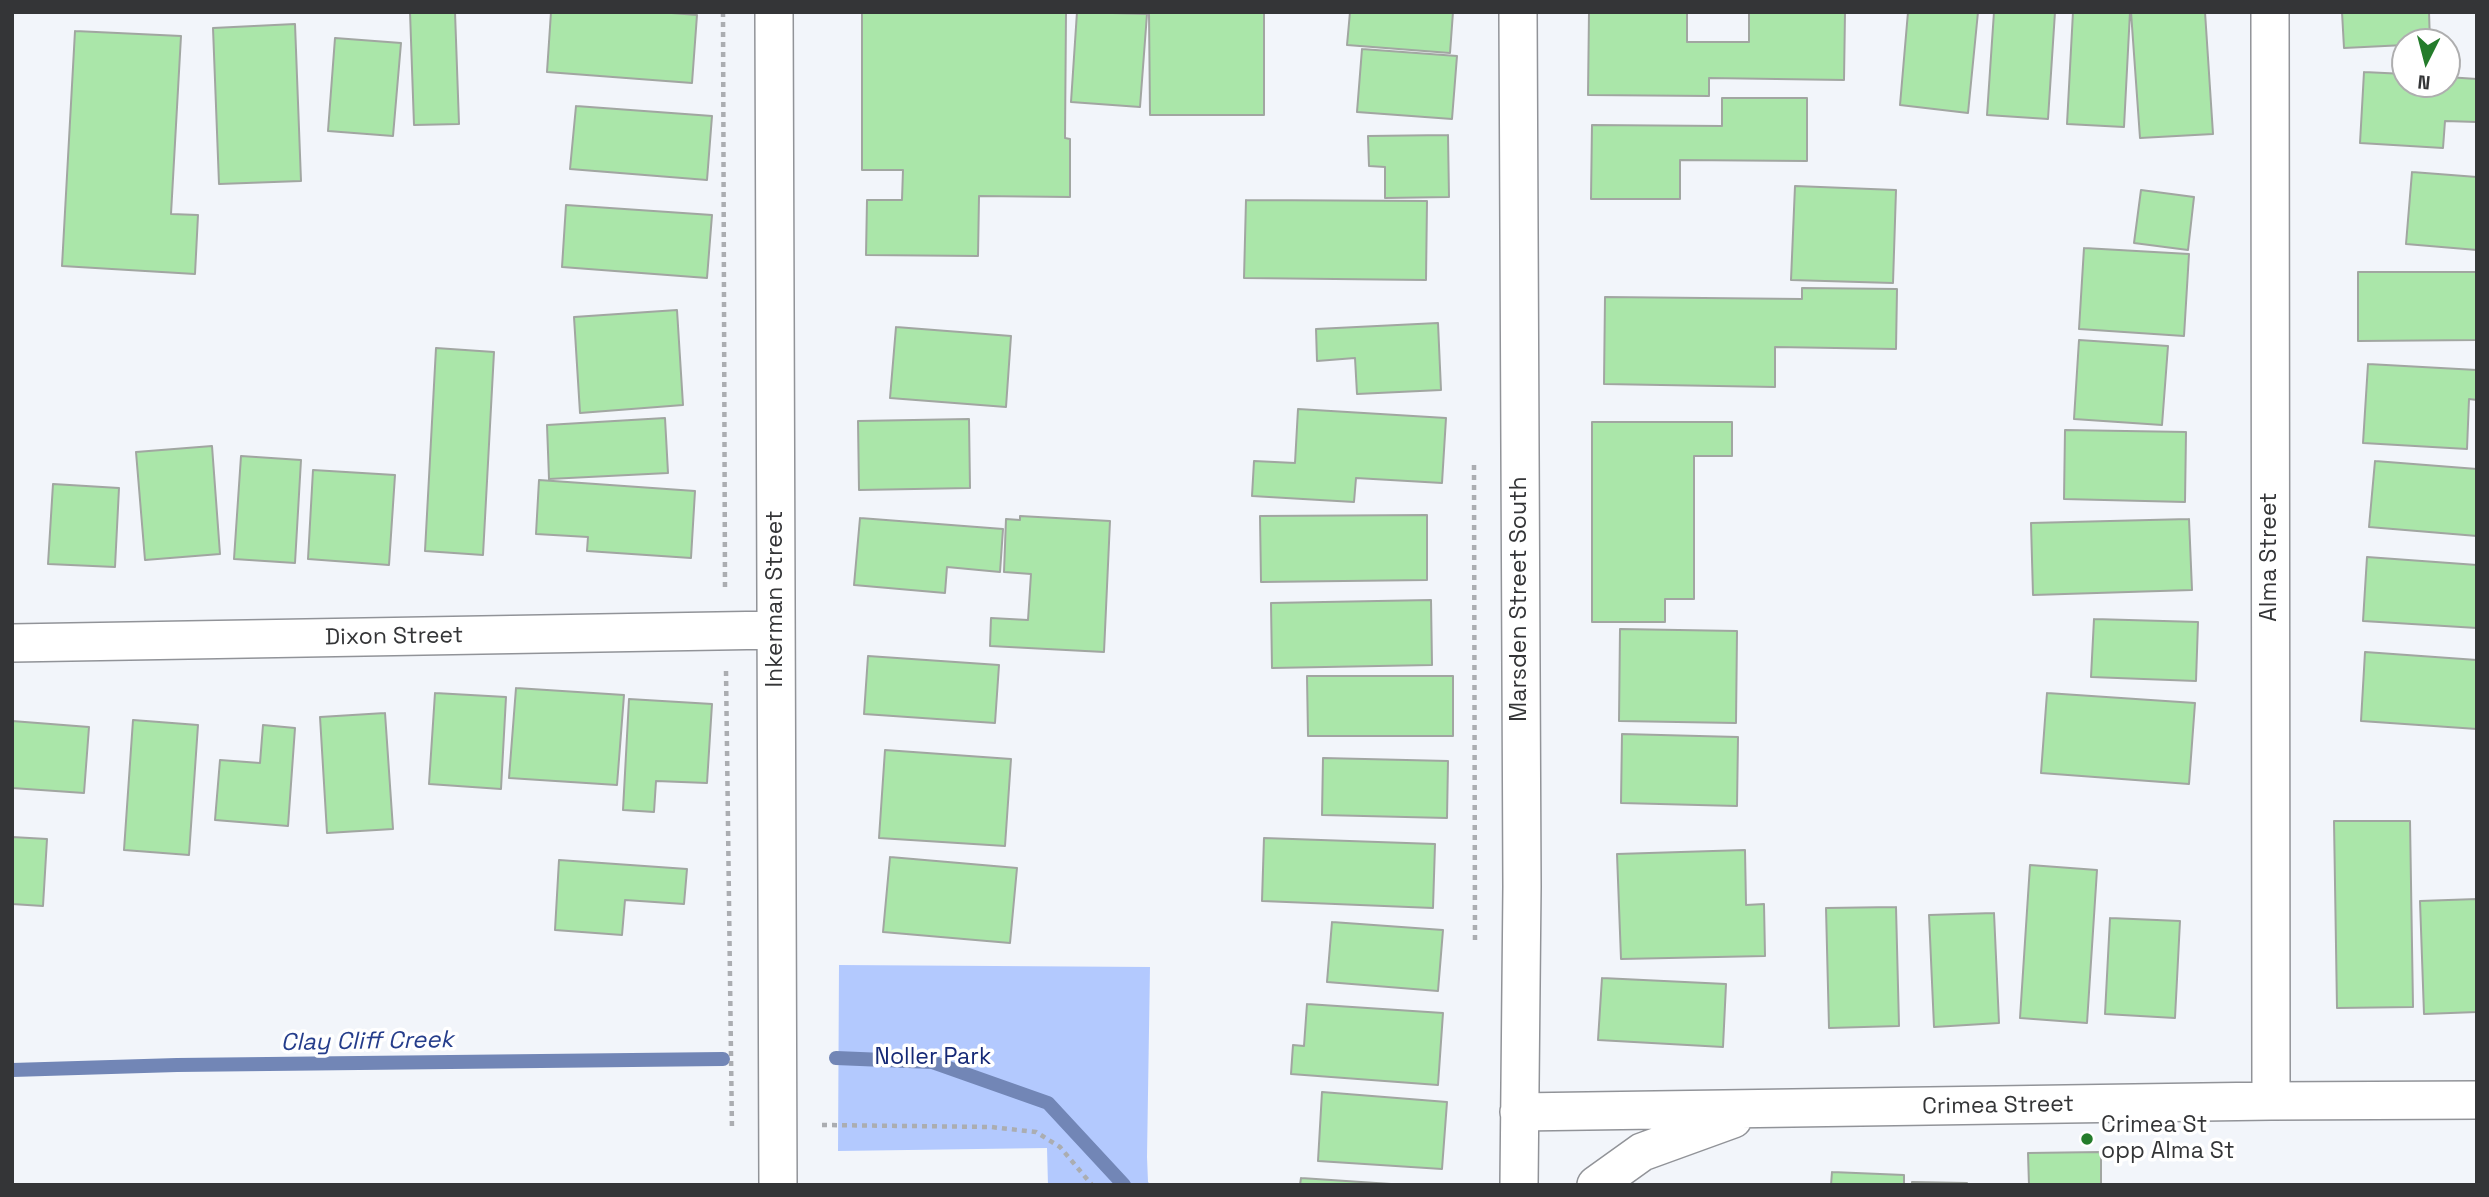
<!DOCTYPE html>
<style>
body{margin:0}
#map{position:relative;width:2489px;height:1197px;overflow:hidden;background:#f2f5fa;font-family:"Space Grotesk",sans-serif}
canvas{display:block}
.frame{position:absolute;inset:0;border:14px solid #343537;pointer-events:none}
.north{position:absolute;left:2391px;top:28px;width:70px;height:70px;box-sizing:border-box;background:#fff;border:2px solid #aeaeaf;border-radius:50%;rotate:186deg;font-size:19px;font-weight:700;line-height:28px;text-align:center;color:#343537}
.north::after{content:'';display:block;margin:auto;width:24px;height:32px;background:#247c2b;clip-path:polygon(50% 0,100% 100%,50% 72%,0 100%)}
</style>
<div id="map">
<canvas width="2489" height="1197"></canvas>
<div class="frame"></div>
<div class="north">N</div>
</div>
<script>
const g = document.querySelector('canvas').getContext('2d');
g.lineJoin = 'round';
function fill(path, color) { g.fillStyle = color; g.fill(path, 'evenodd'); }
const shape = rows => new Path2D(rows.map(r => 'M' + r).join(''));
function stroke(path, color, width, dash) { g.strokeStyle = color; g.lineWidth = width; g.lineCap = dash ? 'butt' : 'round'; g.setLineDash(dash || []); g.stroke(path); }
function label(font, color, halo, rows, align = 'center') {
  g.font = font + ' "Space Grotesk",sans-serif'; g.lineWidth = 7; g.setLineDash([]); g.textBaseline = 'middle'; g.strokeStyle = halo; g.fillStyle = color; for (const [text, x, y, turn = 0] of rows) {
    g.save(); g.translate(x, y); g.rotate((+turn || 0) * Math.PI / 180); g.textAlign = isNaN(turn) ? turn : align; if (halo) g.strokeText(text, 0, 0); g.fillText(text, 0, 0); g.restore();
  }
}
const green = shape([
 [839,965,1150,967,1147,1157,1148,1182,1151,1185,1048,1185,1047,1148,838,1151]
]);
const stream = shape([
 [836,1058,932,1062,1048,1103,1124,1185],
 [12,1070,177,1065,723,1059]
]);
const building = shape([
 [410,12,455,12,459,124,414,125,410,12],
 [551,12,659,12,697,15,692,83,547,72,551,12],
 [950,12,1066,12,1065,138,1070,139,1070,197,979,196,978,256,866,255,867,200,902,200,903,170,862,170,862,13,950,12],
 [1077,12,1147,14,1140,107,1071,102,1077,12],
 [1149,12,1264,12,1264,115,1150,115,1149,12],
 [1350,12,1453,12,1450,53,1347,45,1350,12],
 [1589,12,1687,12,1687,42,1749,42,1749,12,1845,12,1844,80,1709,78,1709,96,1588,95,1589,12],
 [1908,12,1978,12,1968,113,1900,105,1908,12],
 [1994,12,2055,12,2048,119,1987,115,1994,12],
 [2073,12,2130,12,2124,127,2067,124,2073,12],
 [2131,12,2205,12,2213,134,2140,138,2131,12],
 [2342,12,2429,12,2430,42,2405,42,2405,45,2344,48,2342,12],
 [295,24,301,181,219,184,213,28,295,24],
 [75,31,181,36,171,214,198,215,195,274,62,266,75,31],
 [335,38,401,43,393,136,328,131,335,38],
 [1362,49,1457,56,1452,119,1357,112,1362,49],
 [2364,72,2405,74,2405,84,2447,84,2447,77,2477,79,2477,122,2445,121,2443,148,2360,143,2364,72],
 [1722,98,1807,98,1807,161,1680,160,1680,199,1591,199,1592,125,1722,126,1722,98],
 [576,106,712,116,707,180,570,169,576,106],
 [1448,135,1449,197,1385,198,1385,167,1369,166,1368,136,1448,135],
 [2412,172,2477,177,2477,250,2406,244,2412,172],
 [1795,186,1896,190,1893,283,1791,280,1795,186],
 [2141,190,2194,197,2188,250,2134,243,2141,190],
 [1246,200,1427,201,1426,280,1244,278,1246,200],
 [566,205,712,215,707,278,562,267,566,205],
 [2084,248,2189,254,2184,336,2079,329,2084,248],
 [2358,272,2477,272,2477,340,2358,341,2358,272],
 [1802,288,1897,289,1896,349,1775,347,1775,387,1604,384,1605,297,1802,299,1802,288],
 [677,310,683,405,580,413,574,317,677,310],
 [1438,323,1441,390,1357,394,1355,358,1317,361,1316,329,1438,323],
 [896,327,1011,336,1006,407,890,398,896,327],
 [2079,340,2168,346,2162,425,2074,419,2079,340],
 [436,348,494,352,483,555,425,551,436,348],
 [2368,364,2477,370,2477,400,2469,399,2467,449,2363,443,2368,364],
 [1298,409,1446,418,1442,483,1356,478,1354,502,1252,496,1254,461,1295,463,1298,409],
 [665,418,668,473,549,479,547,425,665,418],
 [969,419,970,488,859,490,858,421,969,419],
 [1592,422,1732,422,1732,456,1694,456,1694,599,1665,599,1665,622,1592,622,1592,422],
 [2065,430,2186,432,2185,502,2064,499,2065,430],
 [212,446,220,554,145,560,136,452,212,446],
 [241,456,301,460,295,563,234,559,241,456],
 [2375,461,2477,469,2477,536,2369,527,2375,461],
 [313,470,395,475,389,565,308,559,313,470],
 [539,480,695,491,691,558,587,551,588,537,536,534,539,480],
 [53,484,119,488,115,567,48,564,53,484],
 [1427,515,1427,580,1261,582,1260,516,1427,515],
 [1020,516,1110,521,1104,652,990,646,991,618,1028,620,1031,574,1004,572,1006,519,1020,520,1020,516],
 [860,518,1003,529,1000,572,947,567,945,593,854,585,860,518],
 [2189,519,2192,590,2033,595,2031,523,2189,519],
 [2367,557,2477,565,2477,628,2363,621,2367,557],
 [1431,600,1432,665,1272,668,1271,603,1431,600],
 [2094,619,2198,622,2196,681,2091,677,2094,619],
 [1620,629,1737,631,1736,723,1619,721,1620,629],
 [2365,652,2477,660,2477,729,2361,721,2365,652],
 [868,656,999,665,995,723,864,714,868,656],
 [1307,676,1453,676,1453,736,1308,736,1307,676],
 [516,688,624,695,617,785,509,778,516,688],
 [435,693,506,697,501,789,429,784,435,693],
 [2047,693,2195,703,2189,784,2041,773,2047,693],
 [629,699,712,704,707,783,656,781,654,812,623,810,629,699],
 [385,713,393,829,327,833,320,717,385,713],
 [133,720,198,725,189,855,124,850,133,720],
 [12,721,89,727,84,793,12,788,12,721],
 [263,725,295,728,288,826,215,820,220,760,260,763,263,725],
 [1622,734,1738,737,1737,806,1621,803,1622,734],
 [885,750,1011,759,1005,846,879,838,885,750],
 [1323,758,1448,761,1447,818,1322,815,1323,758],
 [2334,821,2410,821,2413,1007,2337,1008,2334,821],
 [12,837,47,839,43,906,12,904,12,837],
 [1264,838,1435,844,1433,908,1262,901,1264,838],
 [1745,850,1746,905,1764,904,1765,956,1621,959,1617,854,1745,850],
 [890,857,1017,868,1010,943,883,932,890,857],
 [559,860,687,869,684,904,625,900,622,935,555,930,559,860],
 [2030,865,2097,870,2087,1023,2020,1018,2030,865],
 [2477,899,2477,1012,2424,1014,2420,901,2477,899],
 [1896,907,1899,1026,1829,1028,1826,908,1896,907],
 [1994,913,1999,1023,1934,1027,1929,915,1994,913],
 [2110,918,2180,921,2175,1018,2105,1014,2110,918],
 [1332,922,1443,930,1438,991,1327,982,1332,922],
 [1602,978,1726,984,1723,1047,1598,1040,1602,978],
 [1307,1004,1443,1013,1438,1085,1291,1074,1293,1045,1304,1046,1307,1004],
 [1322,1092,1447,1102,1442,1169,1318,1161,1322,1092],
 [2101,1152,2101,1185,2029,1185,2028,1153,2101,1152],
 [1832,1172,1904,1175,1904,1185,1831,1185,1832,1172],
 [1301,1178,1406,1185,1300,1185,1301,1178],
 [1912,1182,1967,1183,1967,1185,1912,1185,1912,1182]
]);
const path = shape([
 [723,12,725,589],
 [1474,465,1475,942],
 [726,671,732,1131],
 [822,1125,991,1127,1036,1132,1060,1147,1092,1185]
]);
const street = shape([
 [774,12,778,1185],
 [1518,12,1522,886,1519,1185],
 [2270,12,2271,1101],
 [12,643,776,630],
 [1519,1112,2271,1101,2477,1100],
 [1596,1185,1642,1152,1733,1119]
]);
const markers = [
 [2087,1139,7,"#247c2b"]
];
const streetNames = [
 ["Alma Street",2270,557,-90],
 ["Inkerman Street",776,599,-90],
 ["Marsden Street South",1520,599,-90],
 ["Dixon Street",394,637,-1],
 ["Crimea Street",1998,1106,-1]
];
const parkNames = [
 ["Noller Park",933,1058]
];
const poiNames = [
 ["Crimea St",2101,1126],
 ["opp Alma St",2101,1152]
];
const waterNames = [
 ["Clay Cliff Creek",367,1042,-1]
];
fill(green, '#b3c9fe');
stroke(stream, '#7286b6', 14);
fill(building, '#aae6a9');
stroke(building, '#a1a6a1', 2);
stroke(street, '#919398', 40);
stroke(path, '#abadb1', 4.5, [5, 5]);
stroke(street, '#fff', 37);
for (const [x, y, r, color] of markers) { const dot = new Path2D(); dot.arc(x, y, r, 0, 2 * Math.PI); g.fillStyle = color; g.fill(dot); stroke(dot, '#fff', 2.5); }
label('23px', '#343537', '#fff', streetNames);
label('23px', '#152976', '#fff', parkNames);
label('23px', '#343537', '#fff', poiNames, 'left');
label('italic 24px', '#253d8b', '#fff', waterNames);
</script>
